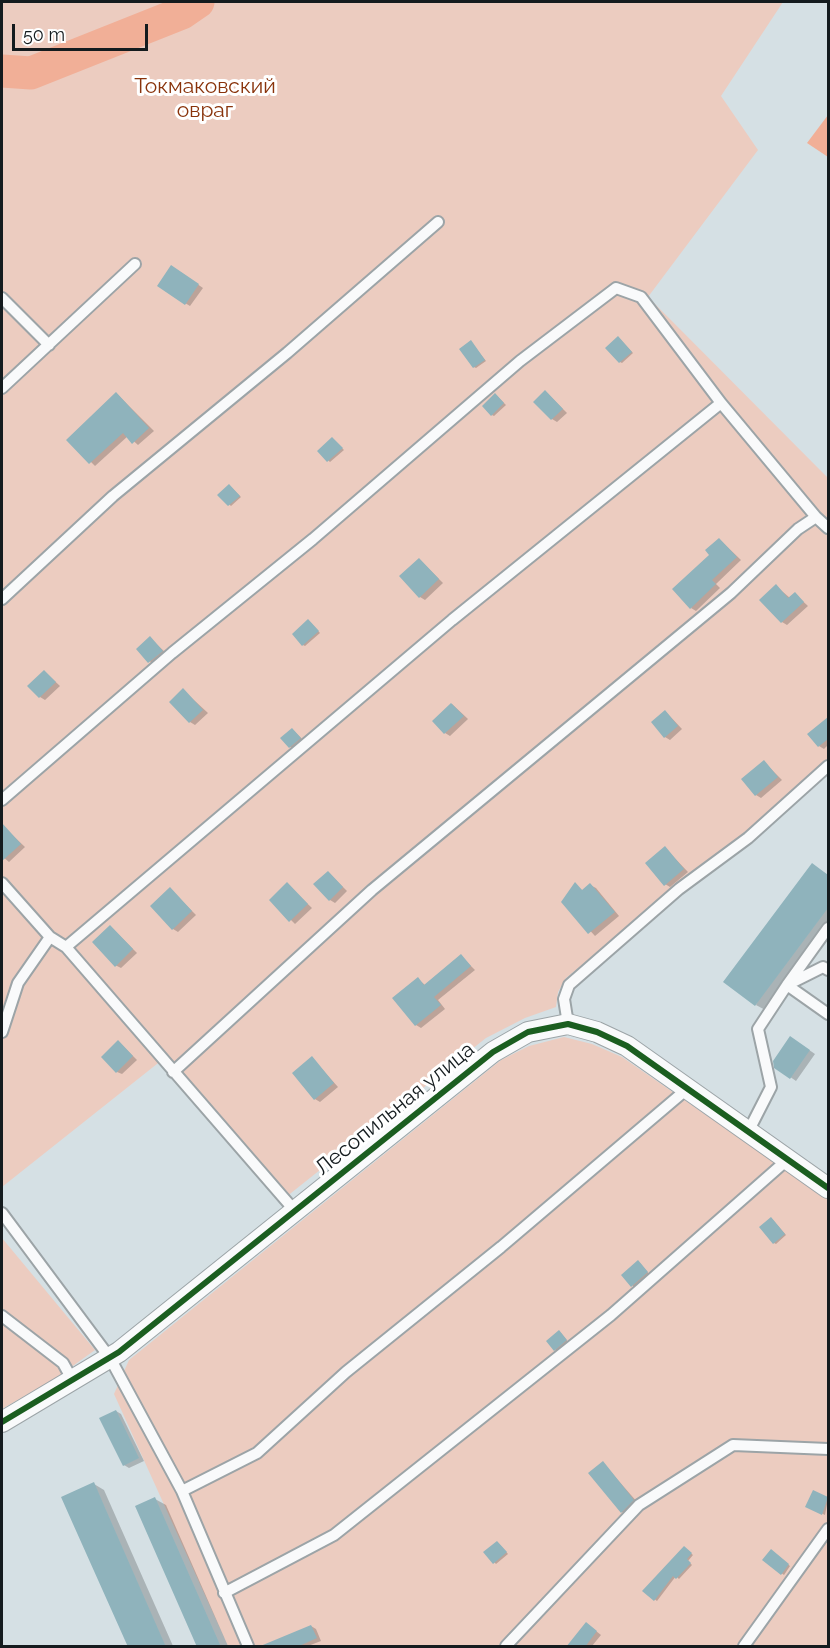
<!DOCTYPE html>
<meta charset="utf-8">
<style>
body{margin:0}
#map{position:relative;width:830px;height:1648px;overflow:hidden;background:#d5e0e4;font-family:Raleway,sans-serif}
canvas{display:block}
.frame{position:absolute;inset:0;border:3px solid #141b1e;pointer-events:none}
.scale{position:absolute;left:12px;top:24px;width:136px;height:27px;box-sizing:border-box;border:3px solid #141b1e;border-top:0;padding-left:8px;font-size:18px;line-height:21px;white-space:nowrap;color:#141b1e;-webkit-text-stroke:4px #fff;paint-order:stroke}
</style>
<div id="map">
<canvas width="830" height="1648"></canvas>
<div class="frame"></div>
<div class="scale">50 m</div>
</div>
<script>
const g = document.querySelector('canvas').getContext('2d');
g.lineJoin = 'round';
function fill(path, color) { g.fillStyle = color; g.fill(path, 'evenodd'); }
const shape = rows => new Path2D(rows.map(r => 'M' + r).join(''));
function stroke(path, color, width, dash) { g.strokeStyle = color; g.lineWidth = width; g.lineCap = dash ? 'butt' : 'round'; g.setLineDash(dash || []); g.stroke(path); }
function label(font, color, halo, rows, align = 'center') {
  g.font = font + ' Raleway,sans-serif'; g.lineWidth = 6; g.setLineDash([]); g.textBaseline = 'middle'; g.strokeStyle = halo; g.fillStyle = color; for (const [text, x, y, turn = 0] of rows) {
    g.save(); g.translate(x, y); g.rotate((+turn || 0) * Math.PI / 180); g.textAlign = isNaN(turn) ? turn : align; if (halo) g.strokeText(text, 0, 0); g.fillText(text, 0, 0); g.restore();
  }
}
const green = shape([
 [2,2,783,2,721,96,758,150,648,297,828,478,828,766,566,978,558,992,556,1007,525,1018,486,1038,286,1197,167,1056,2,1187],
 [564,1037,592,1044,622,1057,828,1199,828,1646,228,1646,114,1394,129,1360,501,1060,529,1046],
 [2,1238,95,1350,56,1378,2,1409]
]);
const water = shape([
 [828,115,828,157,807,143]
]);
const shadow = shape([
 [177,270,203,288,190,306,185,303],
 [620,339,633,353,622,363,620,362],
 [471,342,486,361,476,368,474,367],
 [546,392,567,413,557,422,552,419],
 [117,394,154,431,138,445,128,436,95,466,69,440],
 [497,396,506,405,494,416,492,415],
 [334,440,344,450,330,462,319,451],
 [231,487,241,497,231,506,220,495],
 [719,539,741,560,716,584,720,588,696,611,691,608],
 [419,559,443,583,425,600,420,597],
 [776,586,790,598,795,594,808,606,787,625,782,622],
 [310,622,320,633,305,646,303,645],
 [150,638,167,654,154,665,138,650],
 [44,671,60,686,45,700,40,697],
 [183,690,208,713,195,725,190,722],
 [452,704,468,719,450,736,445,733],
 [666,712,682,729,670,740,665,737],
 [827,720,828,745,824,749,819,746],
 [294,731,302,739,292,748,290,747],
 [764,762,782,780,761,798,756,795],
 [5,828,25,847,9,862,2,856,2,832],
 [665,848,688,872,670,887,665,884],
 [813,865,828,875,828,929,767,1011,756,1005],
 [328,872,347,891,335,903,330,900],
 [287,884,312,908,295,924,271,900],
 [575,884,583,891,590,885,596,888,619,916,595,936,563,901],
 [170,889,196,915,178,932,173,929],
 [110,926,137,953,121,968,115,965],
 [461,956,475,970,438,1000,445,1009,421,1028,416,1025,394,998,418,979,425,985],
 [796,1041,815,1054,796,1081,776,1067],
 [119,1042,137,1060,122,1074,117,1072],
 [312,1058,338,1087,320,1102,315,1099],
 [773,1220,786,1235,776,1244,774,1243],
 [640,1263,649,1274,634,1287,623,1275],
 [561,1333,568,1342,557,1351,555,1349],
 [116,1411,121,1414,144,1461,129,1468,124,1465],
 [603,1463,638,1503,627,1514,622,1512],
 [94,1484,104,1490,173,1646,129,1646],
 [814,1492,828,1499,825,1515,807,1506],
 [155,1499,166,1505,228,1646,198,1646],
 [499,1544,508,1554,496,1564,494,1562],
 [687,1550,693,1555,688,1561,692,1565,679,1579,676,1576,657,1601,644,1591],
 [771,1551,790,1566,784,1575,764,1560],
 [311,1626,316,1629,321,1641,308,1646,287,1646],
 [591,1627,601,1635,592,1646,573,1646]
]);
const river = shape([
 [2,71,31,73,182,13,198,2]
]);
const building = shape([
 [171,265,199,284,185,305,157,286],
 [618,336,632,352,619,363,605,348],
 [471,340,485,360,473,368,459,349],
 [545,390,563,409,551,420,533,402],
 [116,392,149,428,132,444,123,433,89,464,66,440],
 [495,393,504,403,491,416,482,406],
 [332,437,343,448,327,462,317,451],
 [229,484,240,496,228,506,217,495],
 [719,538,737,557,712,580,716,584,690,609,672,589,709,555,705,550],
 [419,558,439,579,419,598,399,576],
 [776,584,788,598,795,592,804,602,781,623,759,600],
 [308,619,319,631,302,646,292,634],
 [150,636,163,651,148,663,136,649],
 [44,670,56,682,39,698,27,686],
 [183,688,203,710,189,723,169,702],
 [451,703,464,716,444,734,432,721],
 [665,710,678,726,664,738,651,722],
 [828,717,828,739,818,747,807,734],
 [292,728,301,738,289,748,280,738],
 [764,760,778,777,755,796,741,779],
 [2,823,21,844,2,861],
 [665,846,684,869,664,886,645,863],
 [812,863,828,875,828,908,755,1006,723,982],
 [328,871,343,887,329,901,313,884],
 [287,882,308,904,289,922,269,900],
 [575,882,582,890,590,883,615,912,588,934,561,902],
 [170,887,192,911,172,930,150,906],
 [110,925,133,949,115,967,92,942],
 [461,954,471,966,434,997,441,1005,415,1026,392,998,418,977,424,985],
 [790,1036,810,1050,790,1079,774,1068,773,1061],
 [118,1040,133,1056,116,1073,101,1057],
 [312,1056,334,1083,314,1100,292,1073],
 [771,1217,785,1234,773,1244,759,1227],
 [638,1260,648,1272,631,1287,621,1275],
 [559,1330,567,1340,554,1351,546,1341],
 [116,1410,139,1458,123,1466,99,1418],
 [603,1461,634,1500,621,1513,588,1473],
 [94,1482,106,1510,166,1647,128,1647,73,1524,61,1497],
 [813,1490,828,1497,822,1515,805,1507],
 [155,1497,221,1647,197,1647,135,1506],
 [497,1541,507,1552,493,1564,483,1552],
 [684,1546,692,1553,687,1559,691,1563,676,1579,673,1576,654,1601,642,1591],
 [771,1549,789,1564,781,1575,762,1560],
 [586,1622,597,1631,585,1647,566,1647],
 [311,1625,317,1638,297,1647,258,1647]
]);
const service = shape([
 [2,298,49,345],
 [2,388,135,264],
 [816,517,828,528],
 [2,599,113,496,287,353,438,222],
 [2,800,172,653,313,539,520,361,616,288,641,297,721,403,452,620,66,947],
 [2,883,50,937,66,947,295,1211],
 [828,928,787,985,828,1014],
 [568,1024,564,999,569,985,679,889,748,838,828,766],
 [2,1032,18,983,50,937],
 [173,1072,372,890,731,593,798,529,816,517,721,403],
 [748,1132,771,1087,758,1029,787,985,823,967,828,970],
 [2,1213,110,1358,182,1491,248,1646],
 [2,1316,63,1363,73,1381],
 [182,1491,257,1453,346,1372,501,1247,687,1089],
 [224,1593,334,1535,611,1315,787,1160],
 [506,1646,639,1505,733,1445,828,1449],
 [744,1646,828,1529]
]);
const minor = shape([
 [2,1422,119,1352,493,1052,528,1032,568,1024,597,1032,627,1046,828,1188]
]);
const cycleway = shape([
 [2,1422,119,1352,493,1052,528,1032,568,1024,597,1032,627,1046,828,1188]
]);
const parkNames = [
 ["Токмаковский",205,87],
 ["овраг",205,111]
];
const streetNames = [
 ["Лесопильная улица",395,1109,-39]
];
fill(green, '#ecccc0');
fill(water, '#f1af97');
fill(shadow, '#0003');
stroke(river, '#f1af97', 33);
fill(building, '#8fb3bc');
stroke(service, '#9ca4a7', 14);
stroke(minor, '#9ca4a7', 22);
stroke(service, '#f9fafb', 10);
stroke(minor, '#f9fafb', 20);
stroke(cycleway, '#1b5e20', 6);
label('21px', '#89330b', '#fff', parkNames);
label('21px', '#141b1e', '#fff', streetNames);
</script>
